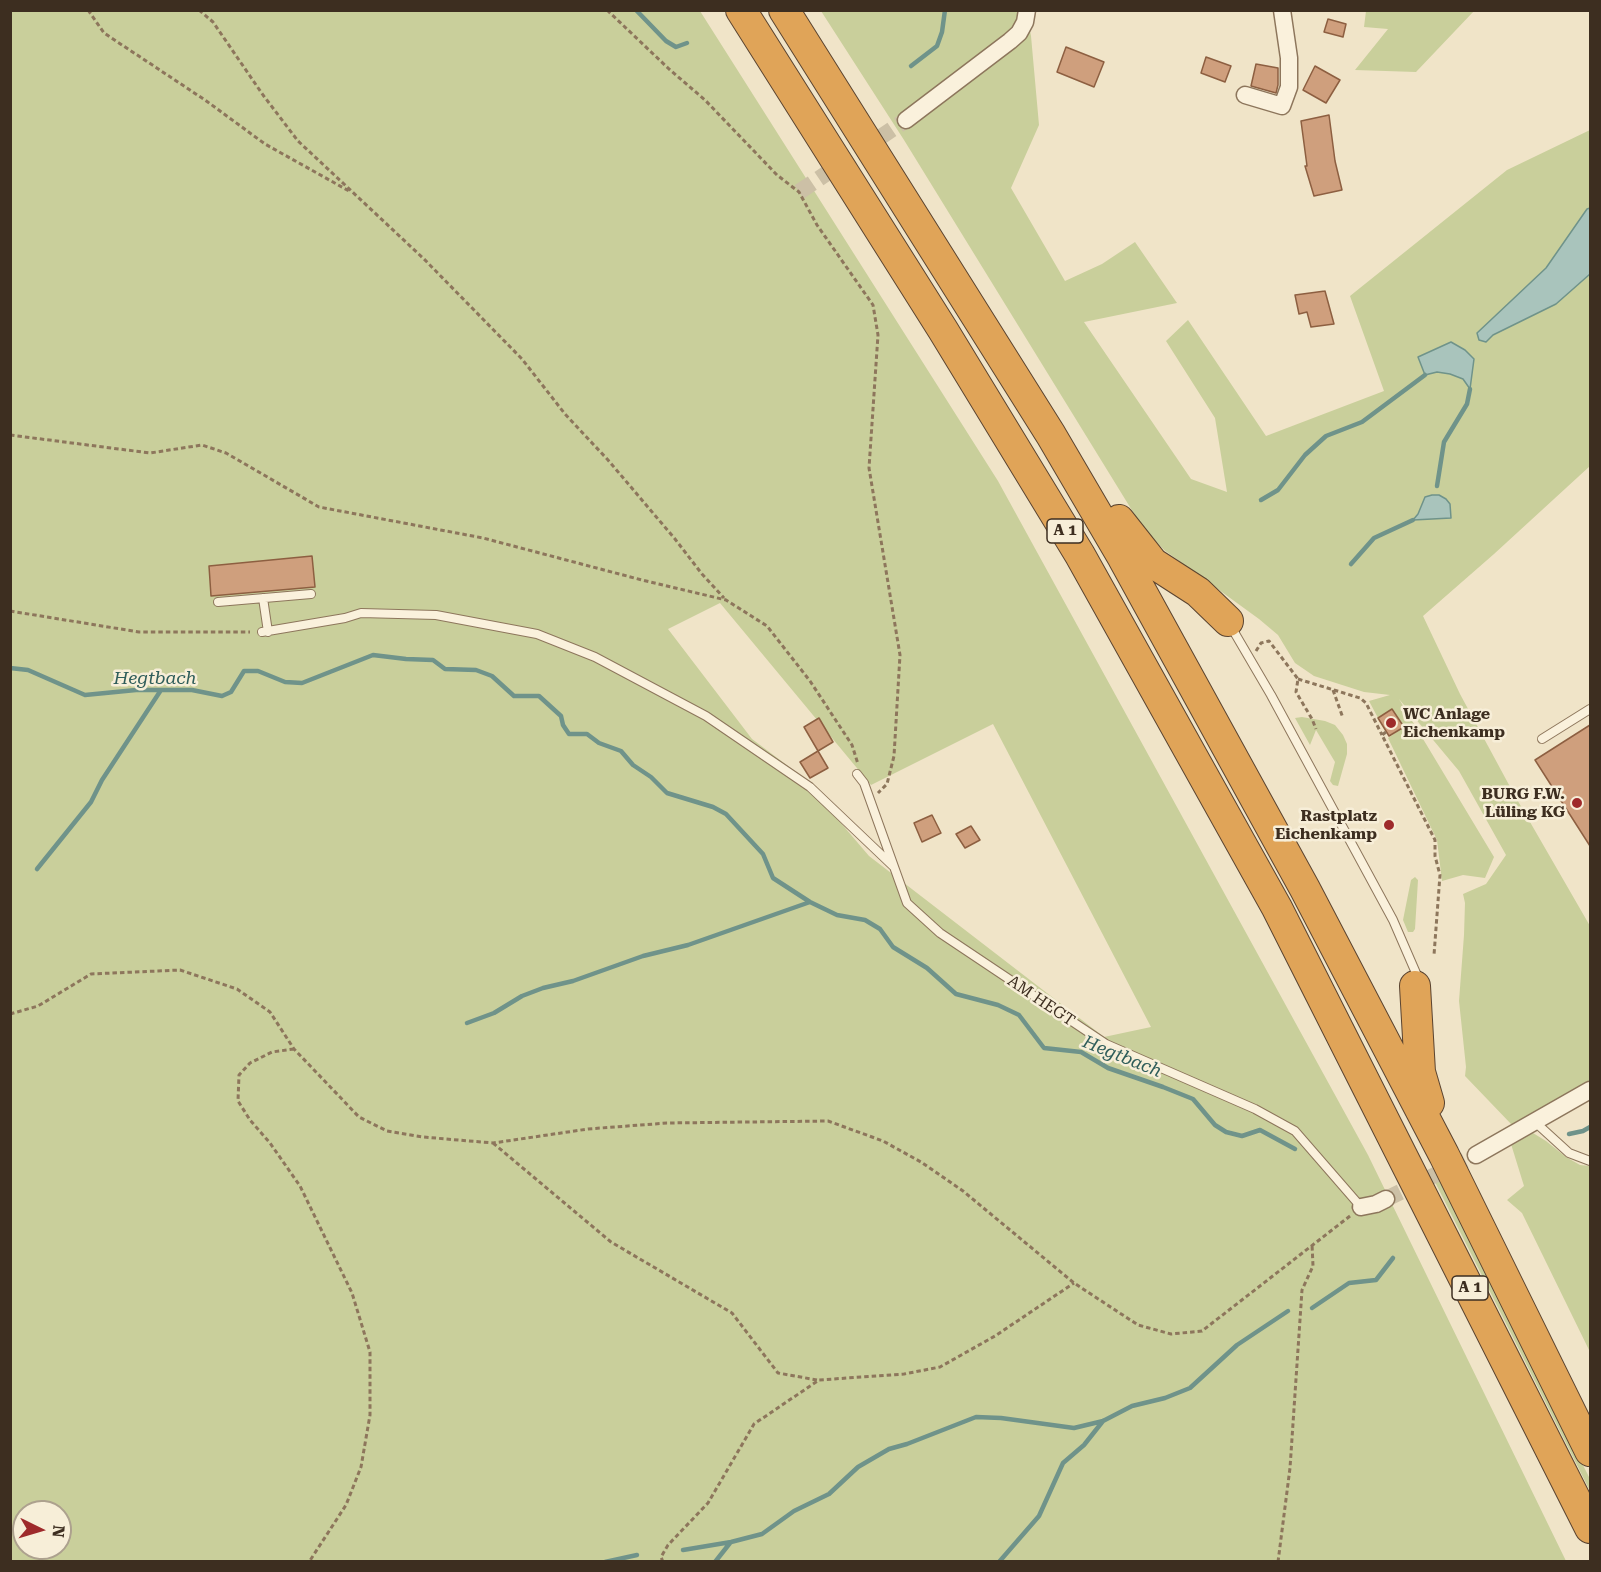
<!DOCTYPE html>
<meta charset="utf-8">
<style>
body{margin:0}
#map{position:relative;width:1601px;height:1572px;overflow:hidden;background:#f0e4c8;font-family:"Roboto Serif",serif}
canvas{display:block}
.frame{position:absolute;inset:0;border:12px solid #3d2e20;pointer-events:none}
.north{position:absolute;left:12px;top:1500px;width:60px;height:60px;box-sizing:border-box;background:#f7eed8;border:2px solid #ada18e;border-radius:50%;rotate:95deg;font-size:16px;font-weight:700;line-height:24px;text-align:center;color:#3d2e20}
.north::after{content:'';display:block;margin:auto;width:21px;height:27px;background:#9e2a2b;clip-path:polygon(50% 0,100% 100%,50% 72%,0 100%)}
</style>
<div id="map">
<canvas width="1601" height="1572"></canvas>
<div class="frame"></div>
<div class="north">N</div>
</div>
<script>
const g = document.querySelector('canvas').getContext('2d');
g.lineJoin = 'round';
function fill(path, color) { g.fillStyle = color; g.fill(path, 'evenodd'); }
const shape = rows => new Path2D(rows.map(r => 'M' + r).join(''));
function stroke(path, color, width, dash) { g.strokeStyle = color; g.lineWidth = width; g.lineCap = dash ? 'butt' : 'round'; g.setLineDash(dash || []); g.stroke(path); }
function label(font, color, halo, rows, align = 'center') {
  g.font = font + ' "Roboto Serif",serif'; g.lineWidth = 5; g.setLineDash([]); g.textBaseline = 'middle'; g.strokeStyle = halo; g.fillStyle = color; for (const [text, x, y, turn = 0] of rows) {
    g.save(); g.translate(x, y); g.rotate((+turn || 0) * Math.PI / 180); g.textAlign = isNaN(turn) ? turn : align; if (halo) g.strokeText(text, 0, 0); g.fillText(text, 0, 0); g.restore();
  }
}
const green = shape([
 [885,10,1026,11,1031,36,1039,125,1011,188,1065,281,1102,264,1135,242,1177,303,1084,322,1191,479,1227,492,1215,418,1166,341,1188,320,1266,436,1384,391,1350,296,1507,170,1590,130,1590,466,1494,554,1423,616,1460,694,1515,796,1590,926,1590,1081,1577,1090,1512,1125,1465,1076,1466,1067,1459,1001,1464,935,1465,903,1463,894,1486,884,1506,855,1459,771,1399,699,1494,857,1485,878,1463,875,1442,881,1437,840,1388,738,1404,727,1392,709,1378,718,1369,701,1390,695,1364,692,1314,676,1295,663,1278,635,1259,619,1164,550,1141,525,904,140,821,11],
 [11,11,700,11,998,481,1368,1155,1566,1561,11,1562],
 [720,603,871,785,993,724,1151,1027,1104,1037,869,856,800,775,752,739,668,629],
 [24,1512,60,1512,60,1548,24,1548],
 [1366,11,1366,10,1474,11,1416,72,1355,70,1388,29,1364,27],
 [1302,717,1325,721,1335,725,1343,735,1347,744,1347,754,1338,786,1333,785,1330,781,1335,762,1316,730,1310,745,1295,718],
 [1415,877,1418,880,1415,929,1413,932,1408,932,1403,920,1411,880],
 [1533,1133,1546,1141,1566,1157,1580,1165,1590,1166,1590,1352,1522,1213,1507,1200,1524,1186,1511,1144],
 [1438,1177,1590,1479,1590,1491,1434,1180]
]);
const water = shape([
 [1590,208,1590,274,1556,304,1493,335,1486,342,1479,340,1477,333,1546,268,1587,209,1590,208],
 [1451,342,1465,350,1474,359,1470,389,1463,379,1450,374,1437,372,1425,375,1418,357,1451,342],
 [1432,495,1439,495,1446,499,1450,504,1451,518,1413,520,1418,514,1425,497,1432,495]
]);
const stream = shape([
 [636,10,666,41,676,47,687,43],
 [911,66,937,46,942,32,945,10],
 [1437,486,1444,442,1467,404,1470,389],
 [1261,500,1278,490,1305,455,1326,436,1362,422,1425,375],
 [1351,564,1374,538,1413,520],
 [10,668,28,670,85,695,136,690,192,690,222,696,231,692,244,671,258,671,285,682,302,683,373,655,406,659,433,660,445,669,476,670,492,676,514,696,539,696,561,716,563,725,569,734,587,734,599,743,621,751,633,765,651,777,667,793,713,807,726,814,763,854,773,878,810,902,837,915,865,920,880,929,893,947,927,968,956,994,998,1005,1019,1015,1044,1048,1081,1052,1108,1068,1163,1087,1193,1099,1215,1125,1226,1132,1242,1136,1260,1130,1295,1149],
 [37,869,91,802,102,780,161,690],
 [467,1023,494,1013,522,996,543,988,573,981,643,956,688,945,810,902],
 [1569,1134,1583,1131,1590,1127],
 [1312,1308,1349,1283,1376,1280,1393,1258],
 [683,1550,731,1542,762,1534,794,1511,829,1494,858,1467,889,1449,907,1444,976,1417,1001,1418,1074,1428,1103,1421,1132,1406,1165,1398,1190,1388,1237,1345,1288,1311],
 [605,1562,637,1555],
 [715,1562,730,1543],
 [999,1562,1039,1516,1063,1463,1084,1445,1103,1421]
]);
const building = shape([
 [1328,19,1346,24,1343,37,1324,32,1328,19],
 [1066,47,1104,62,1094,87,1057,72,1066,47],
 [1206,57,1231,66,1225,82,1201,73,1206,57],
 [1256,64,1278,68,1278,85,1276,93,1251,86,1256,64],
 [1315,66,1340,80,1326,103,1303,90,1315,66],
 [1329,115,1335,161,1342,190,1314,196,1305,166,1307,166,1301,121,1329,115],
 [1325,291,1334,324,1311,327,1307,312,1299,314,1295,295,1325,291],
 [312,556,315,587,211,596,209,566,312,556],
 [1392,709,1404,727,1389,736,1378,718,1392,709],
 [819,718,833,742,818,751,804,727,819,718],
 [1590,725,1590,846,1535,760,1590,725],
 [818,751,828,768,810,778,800,762,818,751],
 [932,815,941,833,922,842,914,823,932,815],
 [971,826,980,840,965,848,956,834,971,826]
]);
const minorTunnel = shape([
 [799,192,906,120],
 [1386,1199,1476,1155]
]);
const path = shape([
 [88,10,104,33,205,100,265,144,349,191],
 [199,10,213,22,263,95,298,141,424,259,522,359,565,414,608,460,675,539,702,574,724,598],
 [607,10,669,69,705,100,777,175,799,192,817,225,873,305,878,335,869,468,900,655,894,756,887,784,878,793],
 [10,435,150,453,202,445,226,453,319,507,483,538,642,580,726,600,767,626,810,681,852,745,858,764],
 [10,611,139,632,250,632],
 [1256,651,1261,643,1269,641,1298,679,1296,692,1312,719,1316,729],
 [1298,679,1360,698,1366,703,1382,735],
 [1333,690,1343,718],
 [1386,732,1382,735,1435,840,1435,856,1440,875,1434,955],
 [10,1014,38,1006,91,974,180,970,237,989,270,1012,294,1049,359,1117,387,1131,423,1137,493,1143,588,1129,667,1123,828,1121,883,1141,921,1162,963,1191,1074,1283,1138,1325,1171,1334,1202,1331,1350,1216],
 [294,1049,272,1052,250,1063,239,1075,238,1101,250,1120,270,1143,300,1186,352,1293,370,1352,370,1415,361,1467,346,1505,309,1562],
 [493,1143,611,1242,732,1313,778,1373,817,1380],
 [663,1562,661,1557,668,1545,708,1503,754,1424,819,1380,904,1374,940,1367,995,1336,1074,1283],
 [1278,1562,1290,1468,1302,1290,1313,1266,1312,1244]
]);
const service = shape([
 [263,598,268,632],
 [218,602,311,594],
 [1230,625,1271,695,1393,920,1416,973,1415,982],
 [262,632,345,618,361,613,436,615,537,634,595,657,706,716,810,787,893,866],
 [1542,739,1590,709],
 [857,774,864,783,907,903,940,933,1106,1044,1255,1109,1295,1131,1361,1207],
 [1535,1122,1569,1153,1590,1161]
]);
const minor = shape([
 [1245,95,1282,106,1289,87,1289,58,1282,10],
 [906,120,1010,41,1019,33,1025,22,1027,10],
 [1476,1155,1590,1090],
 [1361,1207,1376,1204,1386,1199]
]);
const motorway = shape([
 [741,10,943,330,1080,555,1277,908,1590,1528],
 [784,10,1051,435,1123,558,1305,889,1444,1155,1590,1451],
 [1119,520,1153,563,1198,592,1228,621],
 [1415,986,1420,1072,1429,1103]
]);
const markers = [
 [1391,723,6,"#9e2a2b"],
 [1577,803,6,"#9e2a2b"],
 [1389,825,6,"#9e2a2b"]
];
const shields = [
 [1065,531,36],
 [1470,1288,36]
];
const shieldNames = [
 ["A 1",1065,531],
 ["A 1",1470,1288]
];
const poiNames = [
 ["WC Anlage",1403,714,"left"],
 ["Eichenkamp",1403,732,"left"],
 ["BURG F.W.",1565,794],
 ["Lüling KG",1565,812],
 ["Rastplatz",1377,816],
 ["Eichenkamp",1377,834]
];
const streetNames = [
 ["AM HEGT",1041,1001,34]
];
const waterNames = [
 ["Hegtbach",155,679],
 ["Hegtbach",1122,1057,22]
];
fill(green, '#c9cf9b');
fill(water, '#a9c4bc');
stroke(water, '#6f938a', 1.5);
stroke(stream, '#6f938a', 4.5);
fill(building, '#cf9f7d');
stroke(building, '#8d5f41', 1.5);
stroke(minorTunnel, '#ccc0a6', 16, [16, 8]);
stroke(service, '#8d765c', 10);
stroke(minor, '#8d765c', 19);
stroke(motorway, '#5b4430', 32);
stroke(path, '#8d765c', 3, [4.5, 3]);
stroke(service, '#faf1dc', 8);
stroke(minor, '#faf1dc', 16);
stroke(motorway, '#e0a458', 30);
for (const [x, y, r, color] of markers) { const dot = new Path2D(); dot.arc(x, y, r, 0, 2 * Math.PI); g.fillStyle = color; g.fill(dot); stroke(dot, '#f7eed8', 2); }
for (const [x, y, w] of shields) { const box = new Path2D(); box.roundRect(x - w / 2, y - 12, w, 24, 4.5); g.fillStyle = '#f7eed8'; g.fill(box); stroke(box, '#3d2e20', 1.5); }
label('bold 15px', '#3d2e20', null, shieldNames);
label('bold 16px', '#3d2e20', '#f7eed8', poiNames, 'right');
label('16px', '#3d2e20', '#f7eed8', streetNames);
label('italic 18px', '#2f5d5a', '#f7eed8', waterNames);
</script>
